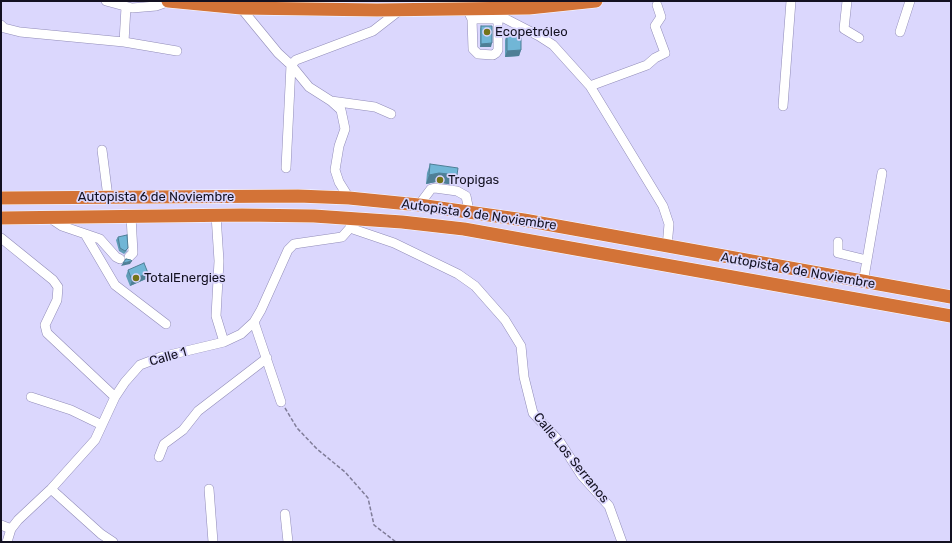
<!DOCTYPE html>
<meta charset="utf-8">
<style>
body{margin:0}
#map{position:relative;width:952px;height:543px;overflow:hidden;background:#dbd7fd;font-family:Rubik,sans-serif}
canvas{display:block}
.frame{position:absolute;inset:0;border:2px solid #131121;pointer-events:none}
</style>
<div id="map">
<canvas width="952" height="543"></canvas>
<div class="frame"></div>
</div>
<script>
const g = document.querySelector('canvas').getContext('2d');
g.lineJoin = 'round';
const shape = rows => new Path2D(rows.map(r => 'M' + r).join(''));
function stroke(path, color, width, dash) { g.strokeStyle = color; g.lineWidth = width; g.lineCap = dash ? 'butt' : 'round'; g.setLineDash(dash || []); g.stroke(path); }
function fill(path, color) { g.fillStyle = color; g.fill(path, 'evenodd'); }
function label(font, color, halo, rows, align = 'center') {
  g.font = font + ' Rubik,sans-serif'; g.lineWidth = 3.5; g.setLineDash([]); g.textBaseline = 'middle'; g.strokeStyle = halo; g.fillStyle = color; for (const [text, x, y, turn = 0] of rows) {
    g.save(); g.translate(x, y); g.rotate((+turn || 0) * Math.PI / 180); g.textAlign = isNaN(turn) ? turn : align; if (halo) g.strokeText(text, 0, 0); g.fillText(text, 0, 0); g.restore();
  }
}
const path = shape([
 [285,408,297,428,317,449,345,472,368,498,374,525,396,542]
]);
const minor = shape([
 [106,1,132,8,156,6,170,1],
 [847,1,844,29,859,38],
 [241,8,278,53,291,65,309,87,331,101,341,110,345,129,339,146,335,170,339,182,349,198],
 [467,9,472,19,473,49,478,54,493,55,496,53,498,50,498,19,501,14],
 [501,9,504,18,539,36,553,45,590,86,663,206,669,224,667,247],
 [472,19,498,19],
 [1,25,4,28,20,32,124,42,177,51],
 [900,32,910,1],
 [124,42,126,7],
 [590,86,647,65,655,58,665,53,655,26,661,17,657,5],
 [331,101,375,107,391,114],
 [783,106,791,1],
 [102,150,108,197],
 [286,168,291,65,296,60,373,31,400,10],
 [419,205,431,189,435,188,457,191,466,196,469,211],
 [216,215,219,261,216,316,224,342],
 [50,218,62,226,100,239,116,257,120,259],
 [350,228,394,243,458,274,475,286,505,320,521,346,524,377,533,413,560,442,582,476,609,506,622,542],
 [85,234,115,285,166,324],
 [1,238,53,280,58,287,57,300,45,325,47,333,115,397],
 [838,242,838,253,867,260],
 [129,257,133,253,131,216],
 [863,283,882,173],
 [254,322,281,402],
 [31,397,71,410,102,425],
 [159,457,164,444,183,430,198,411,267,358],
 [51,489,101,534,113,542],
 [209,489,213,542],
 [285,514,288,542],
 [1,525,11,529],
 [7,542,11,529,18,520,51,489,95,440,115,397,125,382,140,365,161,357,224,342,241,334,254,322,261,310,288,250,294,244,342,237,350,228,350,218]
]);
const highway = shape([
 [168,1,241,8,377,10,529,8,596,1],
 [1,198,298,196,349,198,419,205,524,220,951,297],
 [1,218,242,215,314,216,402,222,464,229,951,316]
]);
const wall = shape([
 [481,26,491,47,480,47,480,29],
 [507,33,521,50,519,56,505,57,505,40],
 [430,164,457,175,454,185,436,182,426,184,427,173],
 [118,237,127,251,124,254,119,251,116,240],
 [128,270,146,279,130,286,126,276]
]);
const shadedWall = shape([
 [492,43,491,47,480,47,481,44],
 [521,50,519,56,505,57,507,51],
 [439,173,457,175,454,185,436,182,426,184,429,175],
 [132,261,130,264,121,266,123,263],
 [148,273,146,279,130,286,132,280]
]);
const building = shape([
 [481,26,492,26,492,43,481,44,481,26],
 [507,33,521,33,521,50,507,51,507,33],
 [430,164,458,168,457,175,439,173,429,175,430,164],
 [127,235,128,248,125,251,120,248,118,237,127,235],
 [126,259,131,260,132,261,123,263,126,259],
 [144,263,148,273,132,280,128,270,144,263]
]);
const markers = [
 [487,32,4,"#747419"],
 [440,180,4,"#747419"],
 [136,278,4,"#747419"]
];
const poiNames = [
 ["Ecopetróleo",495,32],
 ["Tropigas",448,180],
 ["TotalEnergies",144,278]
];
const streetNames = [
 ["Autopista 6 de Noviembre",156,197],
 ["Autopista 6 de Noviembre",479,215,8],
 ["Autopista 6 de Noviembre",798,271,10],
 ["Calle 1",168,357,-16],
 ["Calle Los Serranos",571,458,51]
];
stroke(minor, '#918cb8', 10);
stroke(highway, '#fff', 14);
stroke(path, '#807d99', 1.5, [4, 2]);
stroke(minor, '#fff', 9);
stroke(highway, '#d37337', 13);
fill(wall, '#619db8');
fill(shadedWall, '#4f7f96');
fill(building, '#71b6d6');
stroke(building, '#4f7f96', 1);
for (const [x, y, r, color] of markers) { const dot = new Path2D(); dot.arc(x, y, r, 0, 2 * Math.PI); g.fillStyle = color; g.fill(dot); stroke(dot, '#dbd7fd', 1.5); }
label('13px', '#131121', '#dbd7fd', poiNames, 'left');
label('13px', '#131121', '#dbd7fd', streetNames);
</script>
